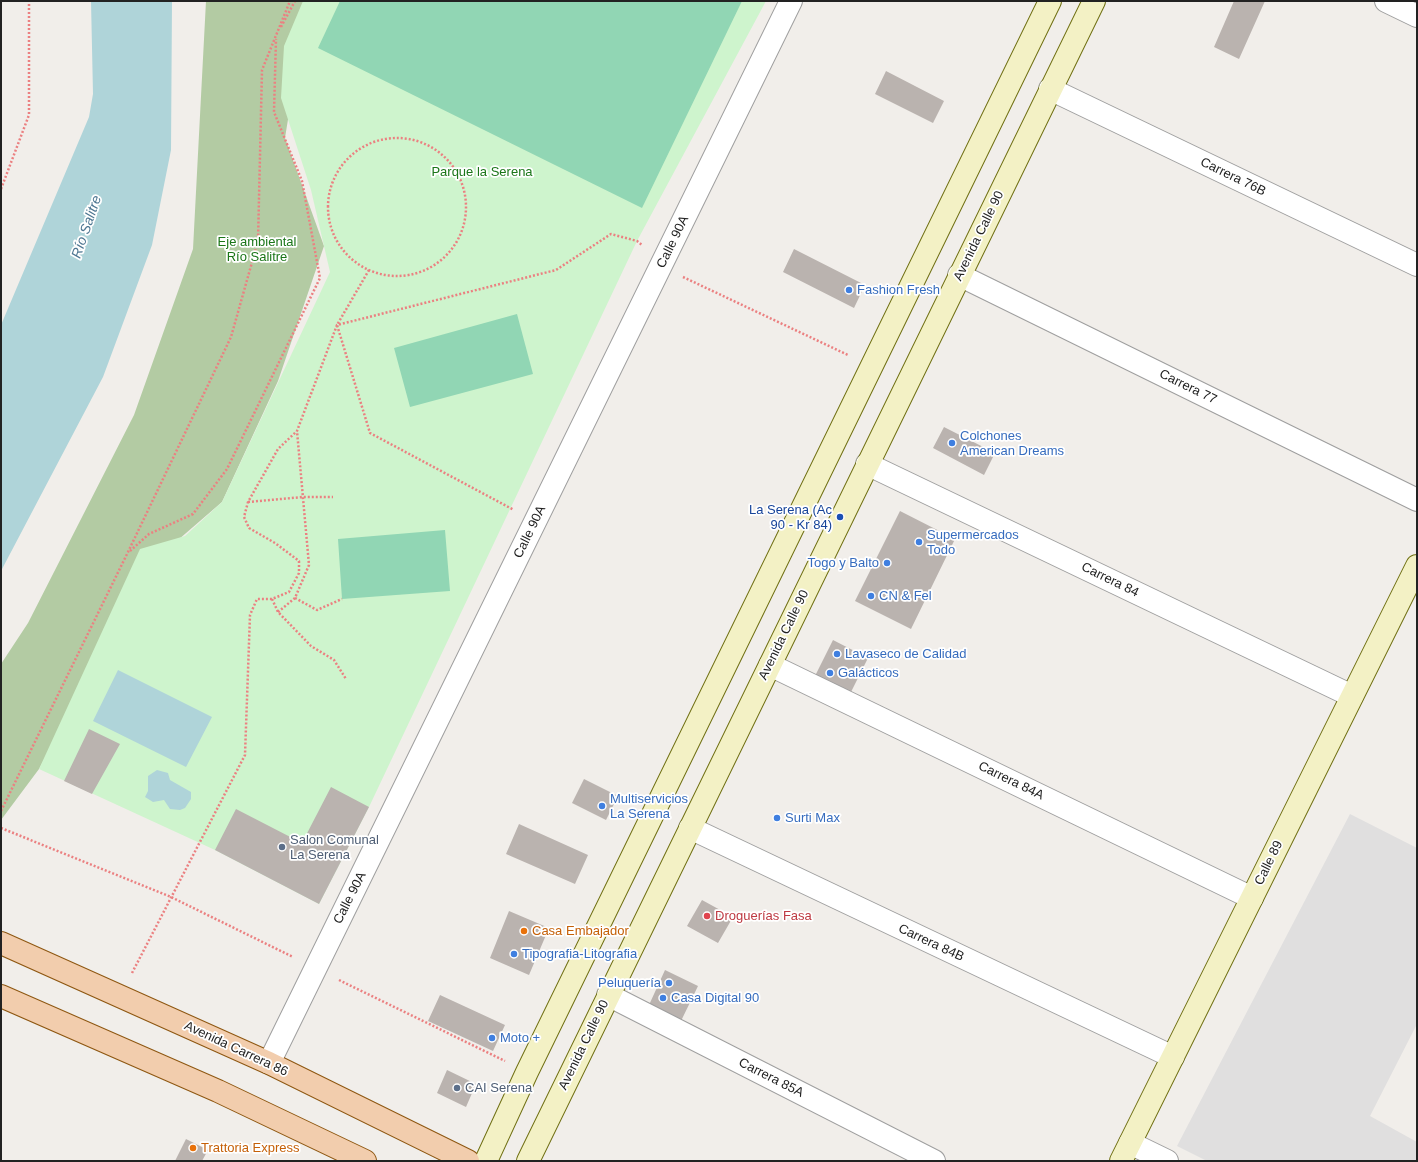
<!DOCTYPE html>
<meta charset="utf-8">
<style>
body{margin:0}
#map{position:relative;width:1418px;height:1162px;overflow:hidden;background:#f1eeea;font-family:Arial,sans-serif}
canvas{display:block}
.frame{position:absolute;inset:0;border:2px solid #222;pointer-events:none}
</style>
<div id="map">
<canvas width="1418" height="1162"></canvas>
<div class="frame"></div>
</div>
<script>
const g = document.querySelector('canvas').getContext('2d');
g.lineJoin = 'round';
function fill(path, color) { g.fillStyle = color; g.fill(path, 'evenodd'); }
const shape = rows => new Path2D(rows.map(r => 'M' + r).join(''));
function stroke(path, color, width, dash) { g.strokeStyle = color; g.lineWidth = width; g.lineCap = dash ? 'butt' : 'round'; g.setLineDash(dash || []); g.stroke(path); }
function label(font, color, halo, rows, align = 'center') {
  g.font = font + ' Arial,sans-serif'; g.lineWidth = 3.5; g.setLineDash([]); g.textBaseline = 'middle'; g.strokeStyle = halo; g.fillStyle = color; for (const [text, x, y, turn = 0] of rows) {
    g.save(); g.translate(x, y); g.rotate((+turn || 0) * Math.PI / 180); g.textAlign = isNaN(turn) ? turn : align; if (halo) g.strokeText(text, 0, 0); g.fillText(text, 0, 0); g.restore();
  }
}
const residential = shape([
 [1350,814,1417,848,1417,1024,1370,1116,1417,1142,1417,1161,1207,1161,1177,1146]
]);
const forest = shape([
 [206,1,307,1,285,138,324,246,278,381,222,502,149,565,39,769,1,820,1,664,28,623,134,415,193,249]
]);
const park = shape([
 [303,1,766,1,637,241,369,807,319,904,215,850,39,769,140,549,185,536,222,502,330,272,311,190,281,98,284,46]
]);
const pitch = shape([
 [340,1,742,1,642,208,318,48],
 [517,314,533,374,410,407,394,348],
 [445,530,450,591,342,599,338,539]
]);
const water = shape([
 [91,1,172,1,171,150,152,245,103,377,1,571,1,325,89,117,93,94],
 [118,670,212,717,186,767,93,721],
 [157,770,168,773,170,780,191,792,191,799,185,808,180,810,170,809,164,800,153,802,145,797,148,791,148,776]
]);
const building = shape([
 [1234,1,1265,1,1239,59,1214,47],
 [886,71,944,101,933,123,875,94],
 [794,249,865,285,854,308,783,272],
 [944,427,995,453,984,475,933,448],
 [900,511,955,539,911,629,855,601],
 [833,640,868,658,850,694,815,676],
 [89,729,120,744,92,794,64,781],
 [584,779,618,796,606,820,572,803],
 [331,787,369,807,319,904,215,850,236,809,302,843],
 [519,824,588,855,575,884,506,854],
 [702,900,733,917,718,943,687,926],
 [509,911,549,928,529,975,490,958],
 [665,970,698,986,681,1021,649,1005],
 [440,995,505,1025,493,1051,428,1021],
 [447,1070,476,1084,466,1107,437,1093],
 [186,1139,208,1150,202,1161,175,1161]
]);
const path = shape([
 [281,27,295,1],
 '328 207a69 69 0 1 1 138 0a69 69 0 1 1-138 0Z',
 [1,189,29,115,29,1],
 [369,270,337,325,370,433,514,510],
 [683,277,848,355],
 [248,502,303,497,333,497],
 [130,551,149,534,193,514,227,469,320,278,302,181,274,112,276,39],
 [295,598,317,610,342,599],
 [272,599,278,612,311,646,334,660,346,679],
 [278,612,295,598,309,565,297,431],
 [1,811,128,552,231,337,258,241,262,70,290,1],
 [1,828,171,897,293,957],
 [132,973,245,755,250,615,257,599,272,599,289,592,299,573,299,561,275,543,249,528,244,517,248,502,278,449,297,431,337,325,556,270,611,234,637,241,642,245],
 [339,980,505,1061]
]);
const street = shape([
 [1386,1,1417,16],
 [1050,89,1417,265],
 [959,275,1417,500],
 [867,464,1352,696],
 [770,665,1252,898],
 [690,828,1173,1057],
 [608,995,934,1161],
 [269,1063,791,1],
 [1130,1143,1167,1161]
]);
const secondary = shape([
 [486,1161,527,1072,1050,1],
 [528,1161,1094,1],
 [1121,1161,1417,566]
]);
const primary = shape([
 [1,943,269,1063,468,1161],
 [1,996,218,1091,365,1161]
]);
const markers = [
 [849,290,4,"#3f7fe0"],
 [952,443,4,"#3f7fe0"],
 [840,517,4,"#1a4fb4"],
 [919,542,4,"#3f7fe0"],
 [887,563,4,"#3f7fe0"],
 [871,596,4,"#3f7fe0"],
 [837,654,4,"#3f7fe0"],
 [830,673,4,"#3f7fe0"],
 [602,806,4,"#3f7fe0"],
 [777,818,4,"#3f7fe0"],
 [282,847,4,"#5c6f8a"],
 [707,916,4,"#e0444e"],
 [524,931,4,"#e8710a"],
 [514,954,4,"#3f7fe0"],
 [669,983,4,"#3f7fe0"],
 [663,998,4,"#3f7fe0"],
 [492,1038,4,"#3f7fe0"],
 [457,1088,4,"#5c6f8a"],
 [193,1148,4,"#e8710a"]
];
const parkNames = [
 ["Parque la Serena",482,172],
 ["Eje ambiental",257,242],
 ["Río Salitre",257,257]
];
const streetNames = [
 ["Carrera 76B",1233,177,26],
 ["Avenida Calle 90",979,236,-64],
 ["Calle 90A",673,242,-64],
 ["Carrera 77",1188,387,26],
 ["Calle 90A",530,532,-64],
 ["Carrera 84",1110,580,26],
 ["Avenida Calle 90",784,635,-64],
 ["Carrera 84A",1011,781,26],
 ["Calle 89",1269,863,-64],
 ["Calle 90A",350,898,-63],
 ["Carrera 84B",931,943,25],
 ["Avenida Calle 90",584,1045,-64],
 ["Avenida Carrera 86",236,1049,25],
 ["Carrera 85A",771,1078,27]
];
const shopNames = [
 ["Fashion Fresh",857,290],
 ["Colchones",960,436],
 ["American Dreams",960,451],
 ["Supermercados",927,535],
 ["Todo",927,550],
 ["Togo y Balto",879,563,"right"],
 ["CN & Fel",879,596],
 ["Lavaseco de Calidad",845,654],
 ["Galácticos",838,673],
 ["Multiservicios",610,799],
 ["La Serena",610,814],
 ["Surti Max",785,818],
 ["Tipografia-Litografia",522,954],
 ["Peluquería",661,983,"right"],
 ["Casa Digital 90",671,998],
 ["Moto +",500,1038]
];
const transitNames = [
 ["La Serena (Ac",832,510],
 ["90 - Kr 84)",832,525]
];
const serviceNames = [
 ["Salon Comunal",290,840],
 ["La Serena",290,855],
 ["CAI Serena",465,1088]
];
const healthNames = [
 ["Droguerías Fasa",715,916]
];
const foodNames = [
 ["Casa Embajador",532,931],
 ["Trattoria Express",201,1148]
];
const waterNames = [
 ["Río Salitre",87,227,-71]
];
fill(residential, '#e0dfdf');
fill(forest, '#b3cba3');
fill(park, '#cef4cd');
fill(pitch, '#91d6b4');
fill(water, '#afd4d9');
fill(building, '#bab3af');
stroke(street, '#9f9f9f', 24);
stroke(secondary, '#6f6f12', 24);
stroke(primary, '#8e5711', 24);
stroke(path, '#eb8081', 2.5, [2, 2]);
stroke(street, '#fff', 22);
stroke(secondary, '#f3f1c5', 22);
stroke(primary, '#f2cdad', 22);
for (const [x, y, r, color] of markers) { const dot = new Path2D(); dot.arc(x, y, r, 0, 2 * Math.PI); g.fillStyle = color; g.fill(dot); stroke(dot, '#fff', 1.5); }
label('13px', '#1b7619', '#fff', parkNames);
label('13px', '#222', '#fff', streetNames);
label('13px', '#366cbe', '#fff', shopNames, 'left');
label('13px', '#164399', '#fff', transitNames, 'right');
label('13px', '#4e5e75', '#fff', serviceNames, 'left');
label('13px', '#be3a42', '#fff', healthNames, 'left');
label('13px', '#c56008', '#fff', foodNames, 'left');
label('italic 14px', '#4d7691', '#fff', waterNames);
</script>
